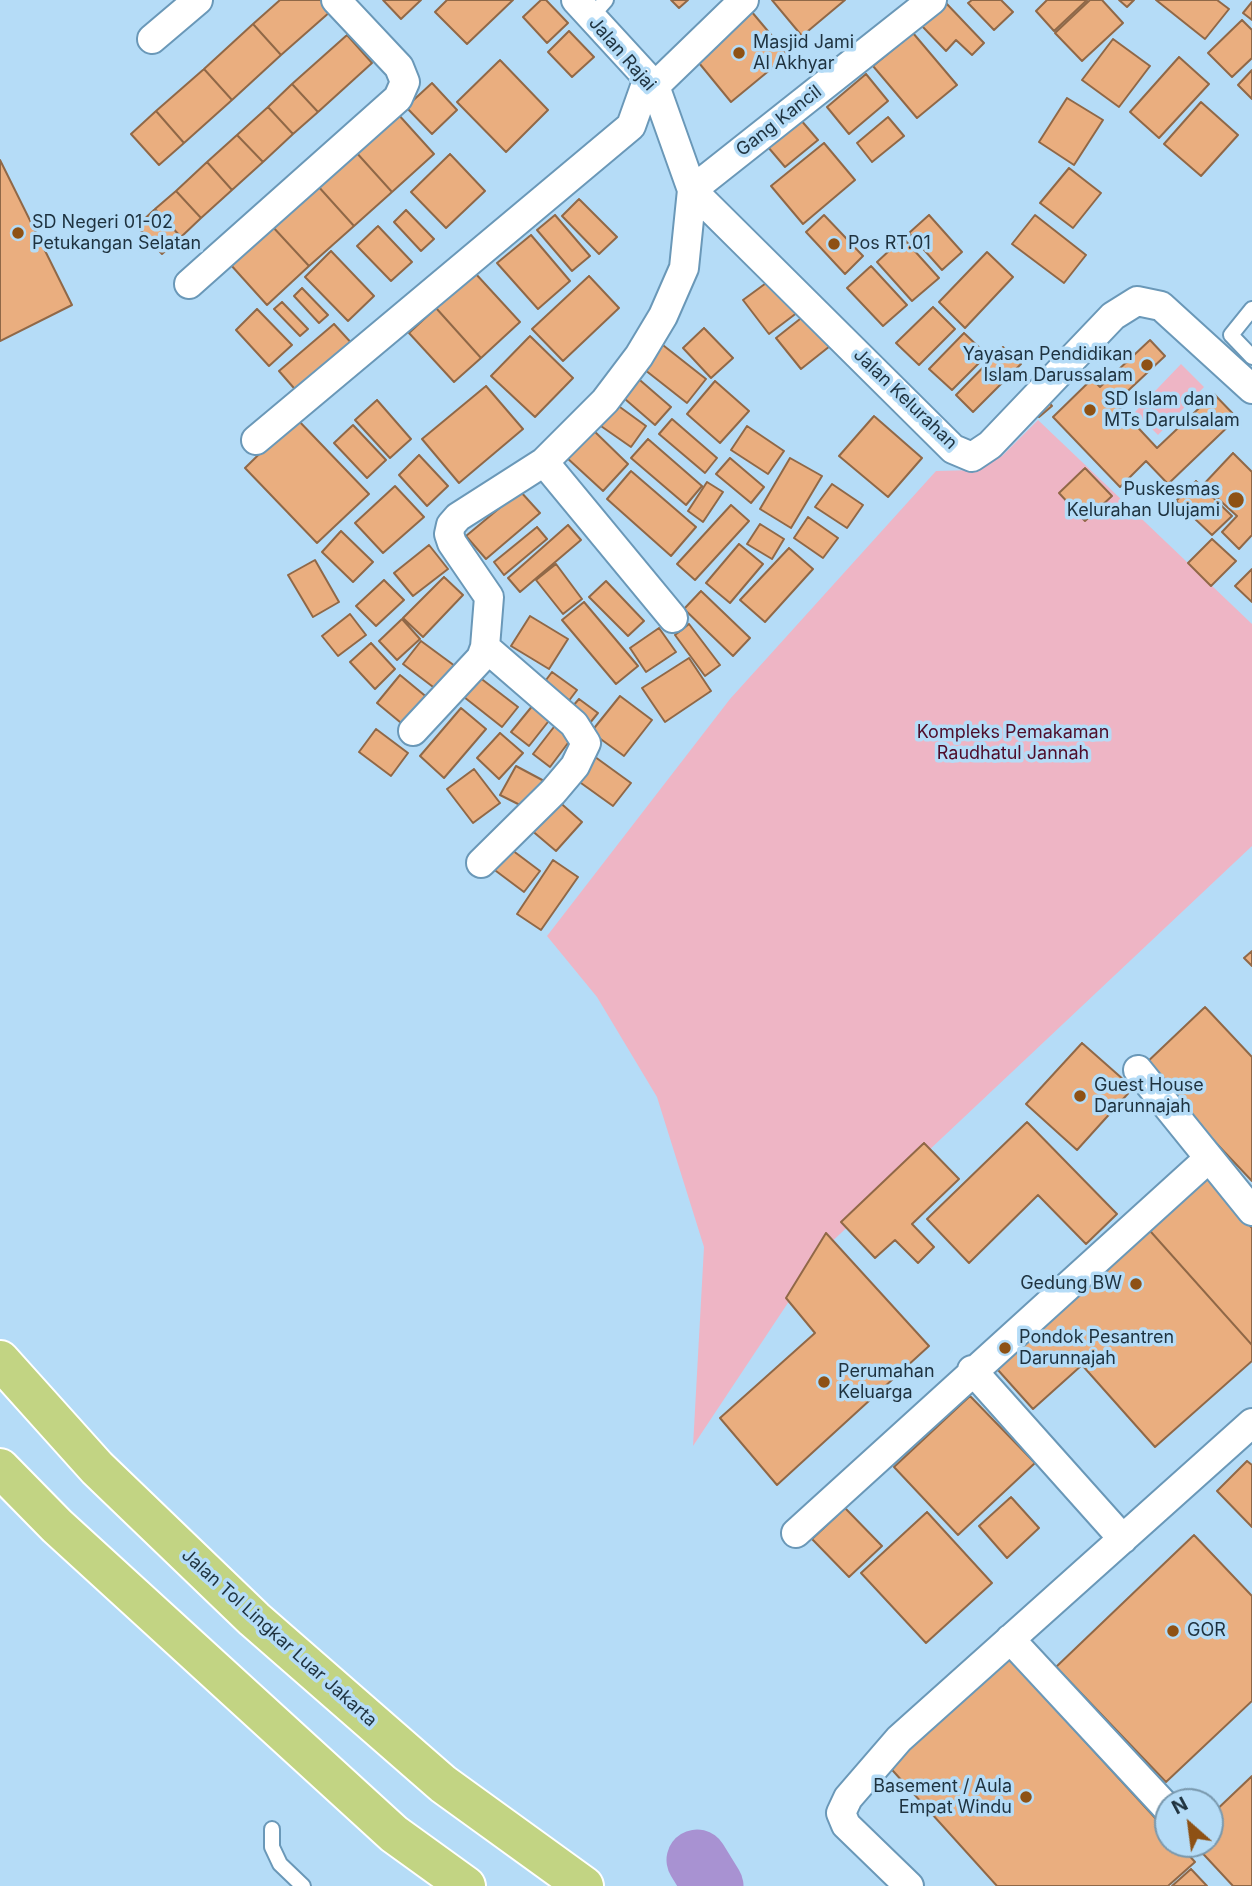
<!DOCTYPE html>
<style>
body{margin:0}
#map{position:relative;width:1252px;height:1886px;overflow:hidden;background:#b5dcf7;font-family:Inter,sans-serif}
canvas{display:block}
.north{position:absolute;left:1154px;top:1788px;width:70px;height:70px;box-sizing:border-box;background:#b5dcf7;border:2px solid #7998ad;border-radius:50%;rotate:332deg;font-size:19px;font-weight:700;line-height:28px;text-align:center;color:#1e323f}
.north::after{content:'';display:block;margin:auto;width:24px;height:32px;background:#8e5114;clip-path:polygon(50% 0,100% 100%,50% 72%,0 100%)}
</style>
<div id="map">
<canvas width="1252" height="1886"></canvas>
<div class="north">N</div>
</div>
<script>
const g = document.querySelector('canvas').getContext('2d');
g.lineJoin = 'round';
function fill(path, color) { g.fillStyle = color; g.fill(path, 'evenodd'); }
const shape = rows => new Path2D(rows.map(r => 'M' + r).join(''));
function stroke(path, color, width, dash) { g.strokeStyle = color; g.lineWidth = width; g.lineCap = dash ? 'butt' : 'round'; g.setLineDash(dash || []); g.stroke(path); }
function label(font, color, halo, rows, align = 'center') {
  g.font = font + ' Inter,sans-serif'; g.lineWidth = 7; g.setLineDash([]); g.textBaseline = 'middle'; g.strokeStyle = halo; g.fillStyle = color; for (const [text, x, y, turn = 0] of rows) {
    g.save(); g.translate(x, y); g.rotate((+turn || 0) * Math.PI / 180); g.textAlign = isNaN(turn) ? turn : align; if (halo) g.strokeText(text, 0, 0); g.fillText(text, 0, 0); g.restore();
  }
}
const green = shape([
 [1181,364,1204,387,1158,435,1135,412],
 [1038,420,1252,624,1252,846,823,1250,693,1446,704,1247,657,1097,597,997,547,936,730,699,936,471,976,470,1002,456]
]);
const river = shape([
 [697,1860,713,1886]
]);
const building = shape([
 [280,0,321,0,331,11,281,55,253,24,280,0],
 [383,0,421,0,401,19,383,0],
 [447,0,513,0,467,44,435,12,447,0],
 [541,0,546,0,568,23,547,43,523,17,541,0],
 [671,0,688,0,679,8,671,0],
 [772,0,845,0,802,36,772,0],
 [972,0,1001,0,1013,12,994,30,968,3,972,0],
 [1047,0,1087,0,1054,31,1036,11,1047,0],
 [1090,0,1102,0,1123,23,1082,61,1055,33,1090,0],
 [1119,0,1134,0,1127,7,1119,0],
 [1156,0,1217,0,1229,9,1205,39,1156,0],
 [945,2,984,43,972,55,956,40,946,51,922,26,945,2],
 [1252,2,1252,20,1243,13,1252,2],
 [746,5,788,55,731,102,690,52,746,5],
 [1242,20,1252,30,1252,58,1232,77,1208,53,1242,20],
 [253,24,281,55,232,100,204,69,253,24],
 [569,31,594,57,572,77,548,52,569,31],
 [913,33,957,85,917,118,873,66,913,33],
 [347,35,372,63,318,112,292,84,347,35],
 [1113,39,1150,66,1119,107,1082,80,1113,39],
 [1179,57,1209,84,1159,138,1130,112,1179,57],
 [500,60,548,110,506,152,457,102,500,60],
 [204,69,232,100,184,143,156,111,204,69],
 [1252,70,1252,99,1238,85,1252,70],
 [866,74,888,101,849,134,827,107,866,74],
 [432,83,457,110,432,134,406,107,432,83],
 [292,84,318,112,293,134,268,107,292,84],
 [1067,98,1103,120,1074,165,1039,142,1067,98],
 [1201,102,1238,135,1201,176,1164,144,1201,102],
 [268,107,293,134,263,162,237,135,268,107],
 [156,111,184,143,159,165,131,134,156,111],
 [397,113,434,154,392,192,355,151,397,113],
 [888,117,904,136,872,162,857,143,888,117],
 [800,119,818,140,785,167,768,147,800,119],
 [237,135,263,162,232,190,207,162,237,135],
 [824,143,855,180,803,224,771,186,824,143],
 [355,151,392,192,354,226,317,185,355,151],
 [450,154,485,191,446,228,411,192,450,154],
 [0,160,72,305,0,341,0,160],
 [207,162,232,190,201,218,176,191,207,162],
 [1069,168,1101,193,1073,228,1040,203,1069,168],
 [317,185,354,226,309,266,272,226,317,185],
 [176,191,201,218,181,237,155,209,176,191],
 [579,199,617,237,599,254,562,216,579,199],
 [155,209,181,237,162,254,137,226,155,209],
 [406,210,434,239,421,251,394,222,406,210],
 [555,215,590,256,572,271,537,230,555,215],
 [824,215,863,256,845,274,806,232,824,215],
 [929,215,962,252,942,270,909,233,929,215],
 [1035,215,1086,255,1064,283,1012,244,1035,215],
 [272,226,309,266,267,305,230,264,272,226],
 [378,226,412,262,391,281,357,246,378,226],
 [531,235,570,281,538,309,497,263,531,235],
 [903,238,939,278,912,301,877,262,903,238],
 [331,251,374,296,348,321,305,277,331,251],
 [987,252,1013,277,965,328,939,302,987,252],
 [871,266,907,305,883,326,847,288,871,266],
 [475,273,520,322,481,358,436,308,475,273],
 [589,276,619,308,563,361,532,329,589,276],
 [773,278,798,312,769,334,743,300,773,278],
 [302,288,328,315,319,323,294,296,302,288],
 [282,302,308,329,300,336,274,309,282,302],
 [933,307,955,329,919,365,896,343,933,307],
 [436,308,481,358,454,382,409,333,436,308],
 [257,309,292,345,269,366,236,330,257,309],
 [805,315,830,346,801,369,776,338,805,315],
 [334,324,355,347,300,395,279,371,334,324],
 [704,328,733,358,711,378,683,348,704,328],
 [964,333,987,355,952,390,929,369,964,333],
 [530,336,573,378,535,417,491,376,530,336],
 [1150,340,1165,356,1115,403,1157,448,1214,394,1237,418,1168,484,1146,461,1120,487,1053,417,1092,379,1100,387,1150,340],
 [659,342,706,379,687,403,640,366,659,342],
 [1003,347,1021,364,973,412,956,395,1003,347],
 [634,375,671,407,655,425,618,393,634,375],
 [715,381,749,411,720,443,687,414,715,381],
 [486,386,523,429,459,483,422,439,486,386],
 [1045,398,1052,406,1039,417,1032,409,1045,398],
 [377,400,411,439,390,458,355,420,377,400],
 [613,402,646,426,631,447,598,424,613,402],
 [874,416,922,458,888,497,839,456,874,416],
 [296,418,369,494,317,543,245,468,296,418],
 [672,419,717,458,705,473,659,434,672,419],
 [353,425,386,460,367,478,334,443,353,425],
 [747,426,784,451,768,474,731,450,747,426],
 [592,429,628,464,603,491,566,457,592,429],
 [648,439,702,486,686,505,631,458,648,439],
 [1233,453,1252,472,1252,535,1239,549,1222,532,1237,516,1203,485,1233,453],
 [419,455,448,486,427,506,399,475,419,455],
 [730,458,764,487,751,503,716,474,730,458],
 [790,458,822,476,791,528,760,509,790,458],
 [1085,468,1112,496,1085,521,1059,493,1085,468],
 [631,471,696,527,671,556,607,499,631,471],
 [1196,481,1232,516,1212,535,1176,501,1196,481],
 [707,482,723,492,703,522,688,511,707,482],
 [832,484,863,505,847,528,815,507,832,484],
 [395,486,424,517,383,553,355,523,395,486],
 [520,491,540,513,486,559,466,536,520,491],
 [731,505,749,521,695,580,677,564,731,505],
 [808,517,838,538,823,558,794,538,808,517],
 [760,524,784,539,772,559,747,544,760,524],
 [568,525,581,540,520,592,508,578,568,525],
 [537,527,547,539,504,575,494,562,537,527],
 [341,531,373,562,353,582,322,552,341,531],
 [1212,539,1236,561,1211,586,1188,563,1212,539],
 [739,544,763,564,730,603,706,583,739,544],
 [429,545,448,569,413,596,394,573,429,545],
 [789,548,813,569,765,622,740,600,789,548],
 [315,560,339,602,313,617,288,575,315,560],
 [556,564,582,599,563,614,536,580,556,564],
 [1252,569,1252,602,1235,586,1252,569],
 [444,577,463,595,423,637,403,618,444,577],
 [384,580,404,600,376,626,356,606,384,580],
 [606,581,644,621,628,636,589,597,606,581],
 [701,591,750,638,733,656,684,609,701,591],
 [584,602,638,666,616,684,562,620,584,602],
 [350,614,366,635,338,656,322,636,350,614],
 [530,616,568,639,549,669,511,646,530,616],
 [402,619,420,639,397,660,379,641,402,619],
 [689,624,720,665,705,676,675,635,689,624],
 [659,628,676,652,646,672,630,648,659,628],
 [421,641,459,669,441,693,403,664,421,641],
 [371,643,395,669,375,689,350,662,371,643],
 [689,658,711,691,665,722,642,688,689,658],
 [552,672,577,690,565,706,540,688,552,672],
 [400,675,429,699,406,727,377,703,400,675],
 [479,677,518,707,502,727,464,697,479,677],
 [620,696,652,720,624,756,591,732,620,696],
 [538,699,555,713,529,746,511,732,538,699],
 [579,699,598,713,585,729,566,714,579,699],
 [461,708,486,729,444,778,420,756,461,708],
 [557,723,574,735,550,767,533,754,557,723],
 [376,729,408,753,391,776,359,752,376,729],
 [500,733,523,753,499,779,477,758,500,733],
 [591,754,631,783,613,806,574,778,591,754],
 [516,766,546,782,530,810,500,795,516,766],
 [474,769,500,803,473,823,447,789,474,769],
 [556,799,582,822,556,851,530,829,556,799],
 [504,844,540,871,524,892,488,865,504,844],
 [553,860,578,877,541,930,517,914,553,860],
 [1252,951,1252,966,1244,958,1252,951],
 [1205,1007,1252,1057,1252,1181,1143,1066,1205,1007],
 [1082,1043,1133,1088,1077,1150,1026,1104,1082,1043],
 [1027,1122,1117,1214,1086,1244,1038,1195,969,1263,927,1219,1027,1122],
 [924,1143,959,1179,912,1224,934,1247,918,1263,895,1240,875,1258,841,1222,924,1143],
 [1202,1171,1252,1228,1252,1345,1143,1223,1202,1171],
 [1143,1223,1252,1345,1252,1361,1155,1447,1082,1365,1033,1409,989,1360,1143,1223],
 [826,1233,929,1346,777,1485,720,1418,815,1333,786,1298,826,1233],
 [970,1396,1035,1463,958,1535,894,1467,970,1396],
 [1247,1461,1252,1465,1252,1527,1217,1491,1247,1461],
 [1011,1497,1039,1528,1007,1558,979,1526,1011,1497],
 [845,1508,882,1546,849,1577,812,1539,845,1508],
 [927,1512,992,1583,926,1643,861,1573,927,1512],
 [1194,1535,1252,1596,1252,1701,1166,1782,1056,1667,1194,1535],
 [1005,1654,1168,1832,1168,1844,1179,1844,1195,1862,1168,1886,997,1886,885,1762,1005,1654],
 [1252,1776,1252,1886,1233,1886,1194,1844,1210,1844,1210,1816,1252,1776],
 [1191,1869,1207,1886,1172,1886,1191,1869]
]);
const lane = shape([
 [591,17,606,0],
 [1252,309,1231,335,1252,357],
 [272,1829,272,1847,280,1864,303,1886]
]);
const street = shape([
 [576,0,655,86,692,190,953,449,972,457,990,445,1113,316,1137,301,1161,306,1252,389],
 [152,39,198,0],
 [655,86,744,0],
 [692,190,932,0],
 [189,284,398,98,405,82,399,67,336,0],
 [256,440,631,126,647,81],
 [544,462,673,618],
 [413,731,481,658,485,647,489,597,452,543,449,534,451,525,458,517,544,462,605,401,639,356,663,316,684,268,692,190],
 [481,863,553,792,575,766,586,743,574,724,485,647],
 [1138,1070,1252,1211],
 [972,1370,1123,1539],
 [796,1533,1208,1159],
 [1010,1639,1168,1809],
 [909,1886,846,1825,841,1813,848,1798,899,1739,1252,1423]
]);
const highway = shape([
 [0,1360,97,1468,254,1619,443,1784,584,1886],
 [0,1468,57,1526,394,1834,466,1886]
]);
const markers = [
 [739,53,7,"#8e5114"],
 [18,233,7,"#8e5114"],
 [834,244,7,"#8e5114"],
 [1147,365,7,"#8e5114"],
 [1090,410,7,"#8e5114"],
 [1236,500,9,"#8e5114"],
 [1080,1096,7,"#8e5114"],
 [1136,1284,7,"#8e5114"],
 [1005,1348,7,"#8e5114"],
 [824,1382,7,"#8e5114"],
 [1173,1631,7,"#8e5114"],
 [1026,1797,7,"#8e5114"]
];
const poiNames = [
 ["Masjid Jami",753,43],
 ["Al Akhyar",753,64],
 ["SD Negeri 01-02",32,223],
 ["Petukangan Selatan",32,244],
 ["Pos RT.01",848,244],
 ["Yayasan Pendidikan",1133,355,"right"],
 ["Islam Darussalam",1133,376,"right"],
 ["SD Islam dan",1104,400],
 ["MTs Darulsalam",1104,421],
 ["Puskesmas",1220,490,"right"],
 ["Kelurahan Ulujami",1220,511,"right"],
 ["Guest House",1094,1086],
 ["Darunnajah",1094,1107],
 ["Gedung BW",1122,1284,"right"],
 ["Pondok Pesantren",1019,1338],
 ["Darunnajah",1019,1359],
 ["Perumahan",838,1372],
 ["Keluarga",838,1393],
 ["GOR",1187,1631],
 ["Basement / Aula",1012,1787,"right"],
 ["Empat Windu",1012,1808,"right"]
];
const streetNames = [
 ["Jalan Rajai",622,54,49],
 ["Gang Kancil",779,121,-38],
 ["Jalan Kelurahan",905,399,44],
 ["Jalan Tol Lingkar Luar Jakarta",279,1638,42]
];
const parkNames = [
 ["Kompleks Pemakaman",1013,733],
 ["Raudhatul Jannah",1013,754]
];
fill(green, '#eeb5c5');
stroke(river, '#a892d2', 61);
fill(building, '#eaae7f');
stroke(building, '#906847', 2);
stroke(lane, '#6a98b8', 18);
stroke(street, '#6a98b8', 32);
stroke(highway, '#fff', 42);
stroke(lane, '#fff', 14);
stroke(street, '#fff', 28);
stroke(highway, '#c2d483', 38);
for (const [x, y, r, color] of markers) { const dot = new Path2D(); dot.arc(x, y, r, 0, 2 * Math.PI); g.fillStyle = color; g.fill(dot); stroke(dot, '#b5dcf7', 2.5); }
label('18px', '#1e323f', '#b5dcf7', poiNames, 'left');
label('18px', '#1e323f', '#b5dcf7', streetNames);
label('18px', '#4e0c29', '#b5dcf7', parkNames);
</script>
